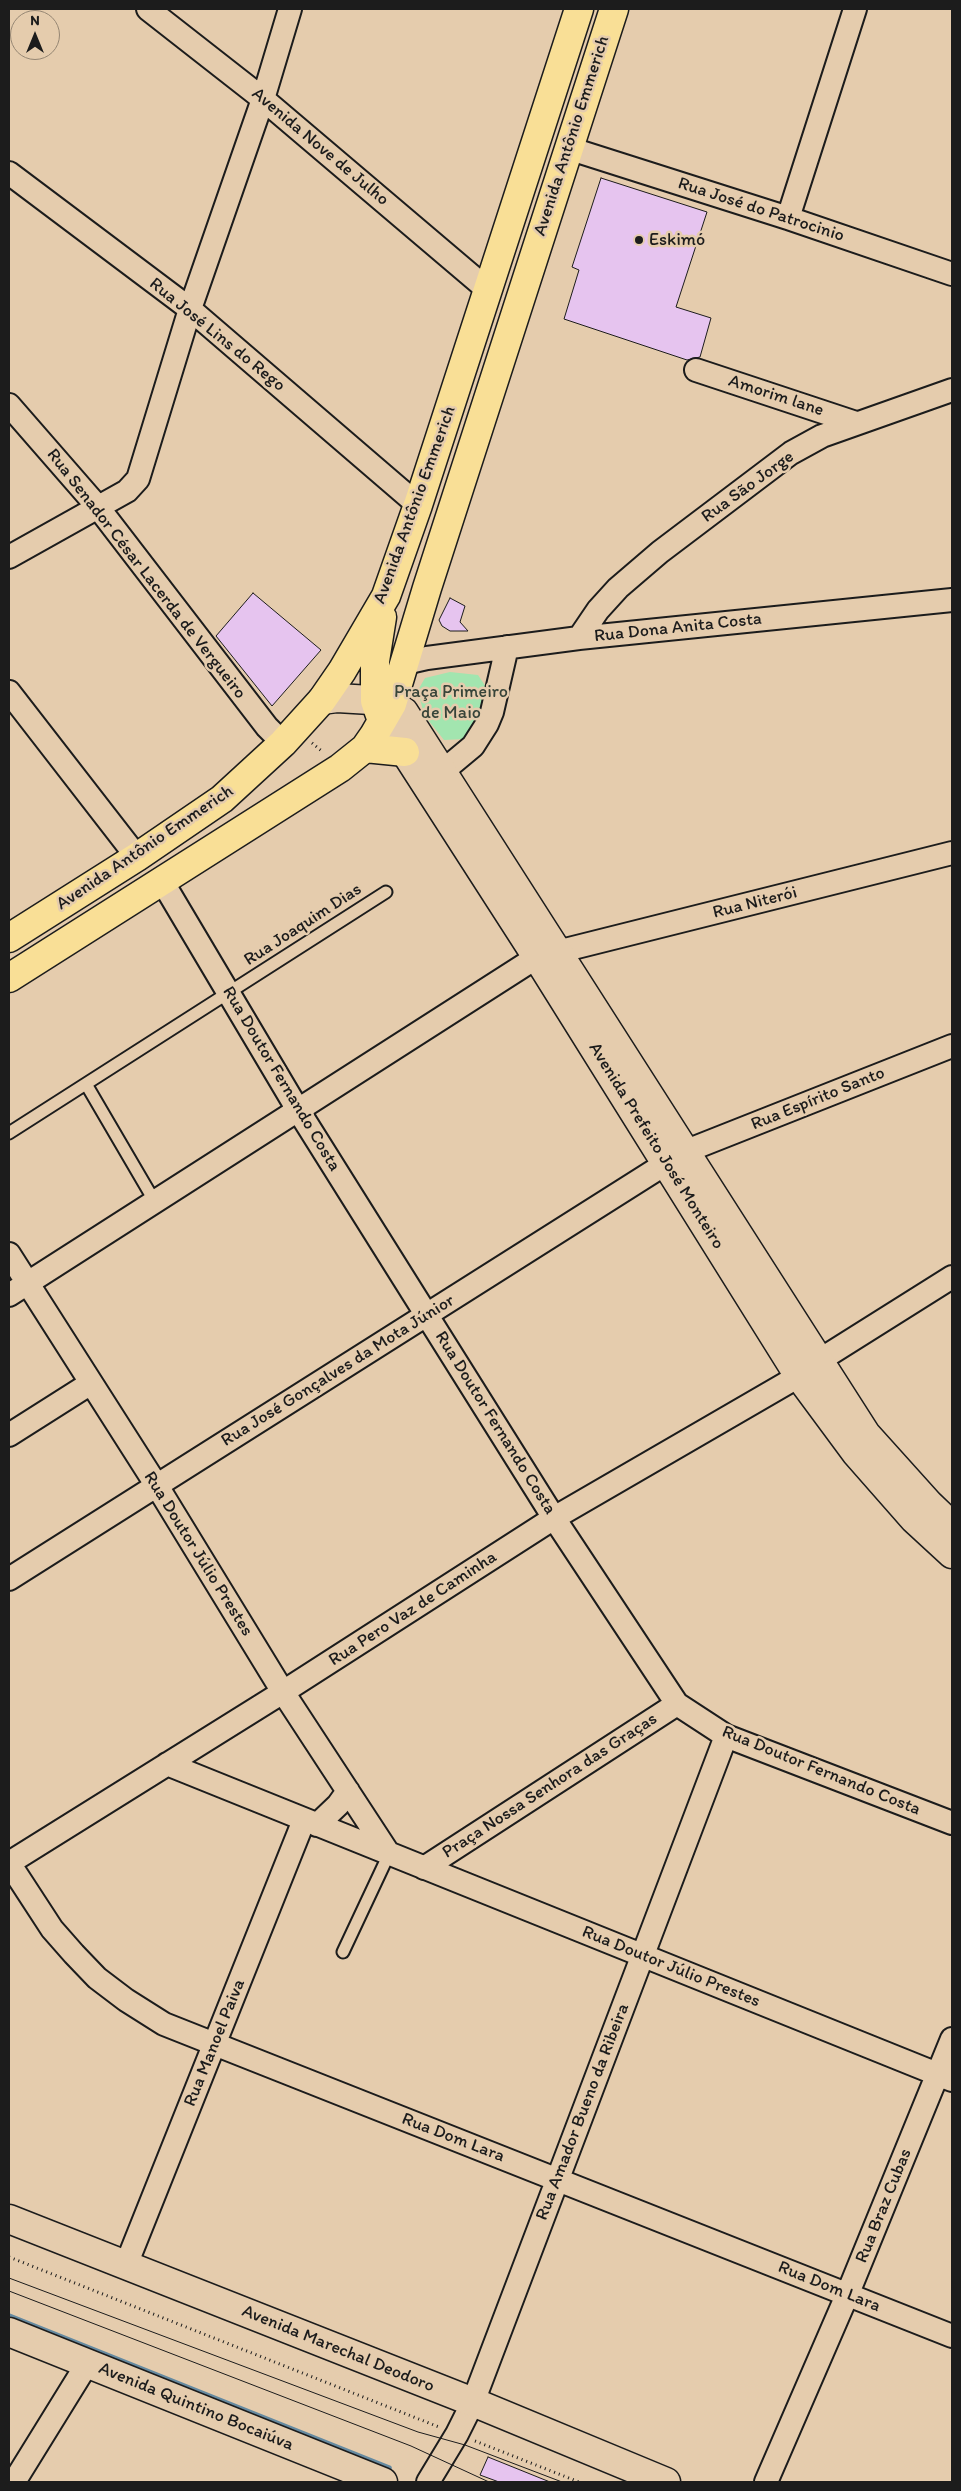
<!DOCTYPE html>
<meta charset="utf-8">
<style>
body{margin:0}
#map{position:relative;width:961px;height:2491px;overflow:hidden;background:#e5ccad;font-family:Itim,sans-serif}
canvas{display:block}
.frame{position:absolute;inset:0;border:10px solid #1c1c1c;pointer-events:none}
.north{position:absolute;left:10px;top:10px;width:50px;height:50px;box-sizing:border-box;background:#e5ccad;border:1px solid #958673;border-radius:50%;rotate:0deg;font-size:14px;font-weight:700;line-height:20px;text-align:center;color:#1c1c1c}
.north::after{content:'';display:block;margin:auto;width:18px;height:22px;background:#1c1c1c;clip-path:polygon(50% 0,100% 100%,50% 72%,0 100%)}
</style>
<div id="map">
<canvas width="961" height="2491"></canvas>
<div class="frame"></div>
<div class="north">N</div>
</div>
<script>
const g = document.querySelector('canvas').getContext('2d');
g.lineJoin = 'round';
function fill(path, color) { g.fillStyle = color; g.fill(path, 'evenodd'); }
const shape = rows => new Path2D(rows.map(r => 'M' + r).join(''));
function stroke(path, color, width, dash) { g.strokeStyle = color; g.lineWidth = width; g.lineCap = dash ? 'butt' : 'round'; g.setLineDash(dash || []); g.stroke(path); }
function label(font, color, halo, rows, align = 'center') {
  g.font = font + ' Itim,sans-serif'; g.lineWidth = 5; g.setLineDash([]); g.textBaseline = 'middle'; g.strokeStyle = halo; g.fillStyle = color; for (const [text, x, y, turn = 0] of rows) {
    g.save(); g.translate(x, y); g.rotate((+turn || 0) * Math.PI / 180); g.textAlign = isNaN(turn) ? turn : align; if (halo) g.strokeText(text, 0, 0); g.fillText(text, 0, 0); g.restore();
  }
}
const green = shape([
 [450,672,478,675,486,687,478,714,465,739,444,740,424,715,418,690,425,678]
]);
const stream = shape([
 [9,2316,389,2468]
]);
const building = shape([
 [601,178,707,212,676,307,711,318,700,357,687,360,564,319,579,270,572,267,601,178],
 [253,593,321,650,272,706,216,636,253,593],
 [450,598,465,606,460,622,468,631,450,631,442,626,439,620,450,598],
 [488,2457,550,2482,499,2482,480,2475,488,2457]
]);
const path = shape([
 [312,743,323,752],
 [9,2257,439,2427],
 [475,2441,579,2482]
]);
const lane = shape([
 [86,1084,155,1202],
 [9,1133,386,892],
 [343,1952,389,1854]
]);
const street = shape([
 [148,9,263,99,488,290],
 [568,148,788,218,952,274],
 [9,173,190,309,418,505],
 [788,218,855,9],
 [696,370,856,423],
 [9,405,97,506,267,727,283,743],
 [9,557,127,491,138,479,190,309,263,99,290,9],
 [579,638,598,610,618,588,660,552,791,453,822,436,952,390],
 [405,663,427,658,579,638,952,600],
 [9,692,137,857],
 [443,771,473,746,487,724,492,712,507,647],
 [162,881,298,1110,554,1518,677,1704,726,1736,952,1823],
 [9,1254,157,1486,283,1692,389,1854],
 [9,1295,537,957,952,853],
 [9,1435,91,1383],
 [9,1579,684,1152,952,1046],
 [167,1764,952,2080],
 [317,1825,338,1805,348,1791],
 [9,1863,283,1692,554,1518,799,1376,820,1360,952,1277],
 [9,1863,52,1929,74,1954,97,1978,126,2000,164,2024,952,2336],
 [424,1868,677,1704],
 [126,2265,304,1820],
 [14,2482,87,2364],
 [428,2482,457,2434,473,2402,726,1736],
 [766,2482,848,2293,952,2039]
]);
const secondary = shape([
 [322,700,337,698,371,700,392,704,404,712,866,1434,929,1504,952,1526],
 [382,721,405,752,537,957,799,1376,856,1453,914,1519,952,1554],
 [9,2219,473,2402,666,2482],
 [9,2332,383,2482]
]);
const primary = shape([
 [382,721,375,701,375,661,382,617],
 [365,748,405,752],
 [9,938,137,857,222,799,283,743,322,700,342,671,386,596,418,505,579,9],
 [9,978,340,768,365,748,374,735,392,704,427,588,614,9]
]);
const tram = shape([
 [9,2278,418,2432,465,2445,562,2482],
 [9,2291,411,2446,489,2482]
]);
const markers = [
 [639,240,5,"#1c1c1c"]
];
const streetNames = [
 ["Avenida Antônio Emmerich",572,136,-72],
 ["Avenida Nove de Julho",320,147,40],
 ["Rua José do Patrocinio",761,210,18],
 ["Rua José Lins do Rego",217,335,39],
 ["Amorim lane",776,396,18],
 ["Rua São Jorge",748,487,-36],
 ["Avenida Antônio Emmerich",415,505,-70],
 ["Rua Senador César Lacerda de Vergueiro",146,574,52],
 ["Rua Dona Anita Costa",678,628,-6],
 ["Avenida Antônio Emmerich",145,848,-34],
 ["Rua Niterói",755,903,-14],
 ["Rua Joaquim Dias",303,925,-33],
 ["Rua Doutor Fernando Costa",281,1079,59],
 ["Rua Espírito Santo",818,1099,-22],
 ["Avenida Prefeito José Monteiro",656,1146,58],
 ["Rua José Gonçalves da Mota Júnior",338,1371,-32],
 ["Rua Doutor Fernando Costa",495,1423,58],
 ["Rua Doutor Júlio Prestes",198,1554,58],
 ["Rua Pero Vaz de Caminha",413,1609,-33],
 ["Rua Doutor Fernando Costa",821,1771,22],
 ["Praça Nossa Senhora das Graças",550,1786,-33],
 ["Rua Doutor Júlio Prestes",671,1967,22],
 ["Rua Manoel Paiva",215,2043,-68],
 ["Rua Amador Bueno da Ribeira",583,2112,-69],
 ["Rua Dom Lara",453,2138,21],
 ["Rua Braz Cubas",884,2206,-68],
 ["Rua Dom Lara",829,2287,22],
 ["Avenida Marechal Deodoro",338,2349,22],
 ["Avenida Quintino Bocaiúva",196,2407,22]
];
const poiNames = [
 ["Eskimó",649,240]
];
const parkNames = [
 ["Praça Primeiro",451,692],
 ["de Maio",451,713]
];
fill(green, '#a2e5af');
stroke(stream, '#668aa0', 5.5);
fill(building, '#e6c4ef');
stroke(building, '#1c1c1c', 1);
stroke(lane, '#1c1c1c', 15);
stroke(street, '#1c1c1c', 26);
stroke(secondary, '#1c1c1c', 31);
stroke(primary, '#1c1c1c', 31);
stroke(path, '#1c1c1c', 3, [1, 4]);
stroke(lane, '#e5ccad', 11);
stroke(street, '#e5ccad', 22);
stroke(secondary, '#e5ccad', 28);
stroke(primary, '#f9df96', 28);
stroke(tram, '#1c1c1c', 1);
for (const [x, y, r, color] of markers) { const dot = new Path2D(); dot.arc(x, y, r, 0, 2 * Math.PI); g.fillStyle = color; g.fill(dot); stroke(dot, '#e5ccad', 2); }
label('18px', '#1c1c1c', '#e5ccad', streetNames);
label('18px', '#1c1c1c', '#e5ccad', poiNames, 'left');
label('18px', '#374439', '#e5ccad', parkNames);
</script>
